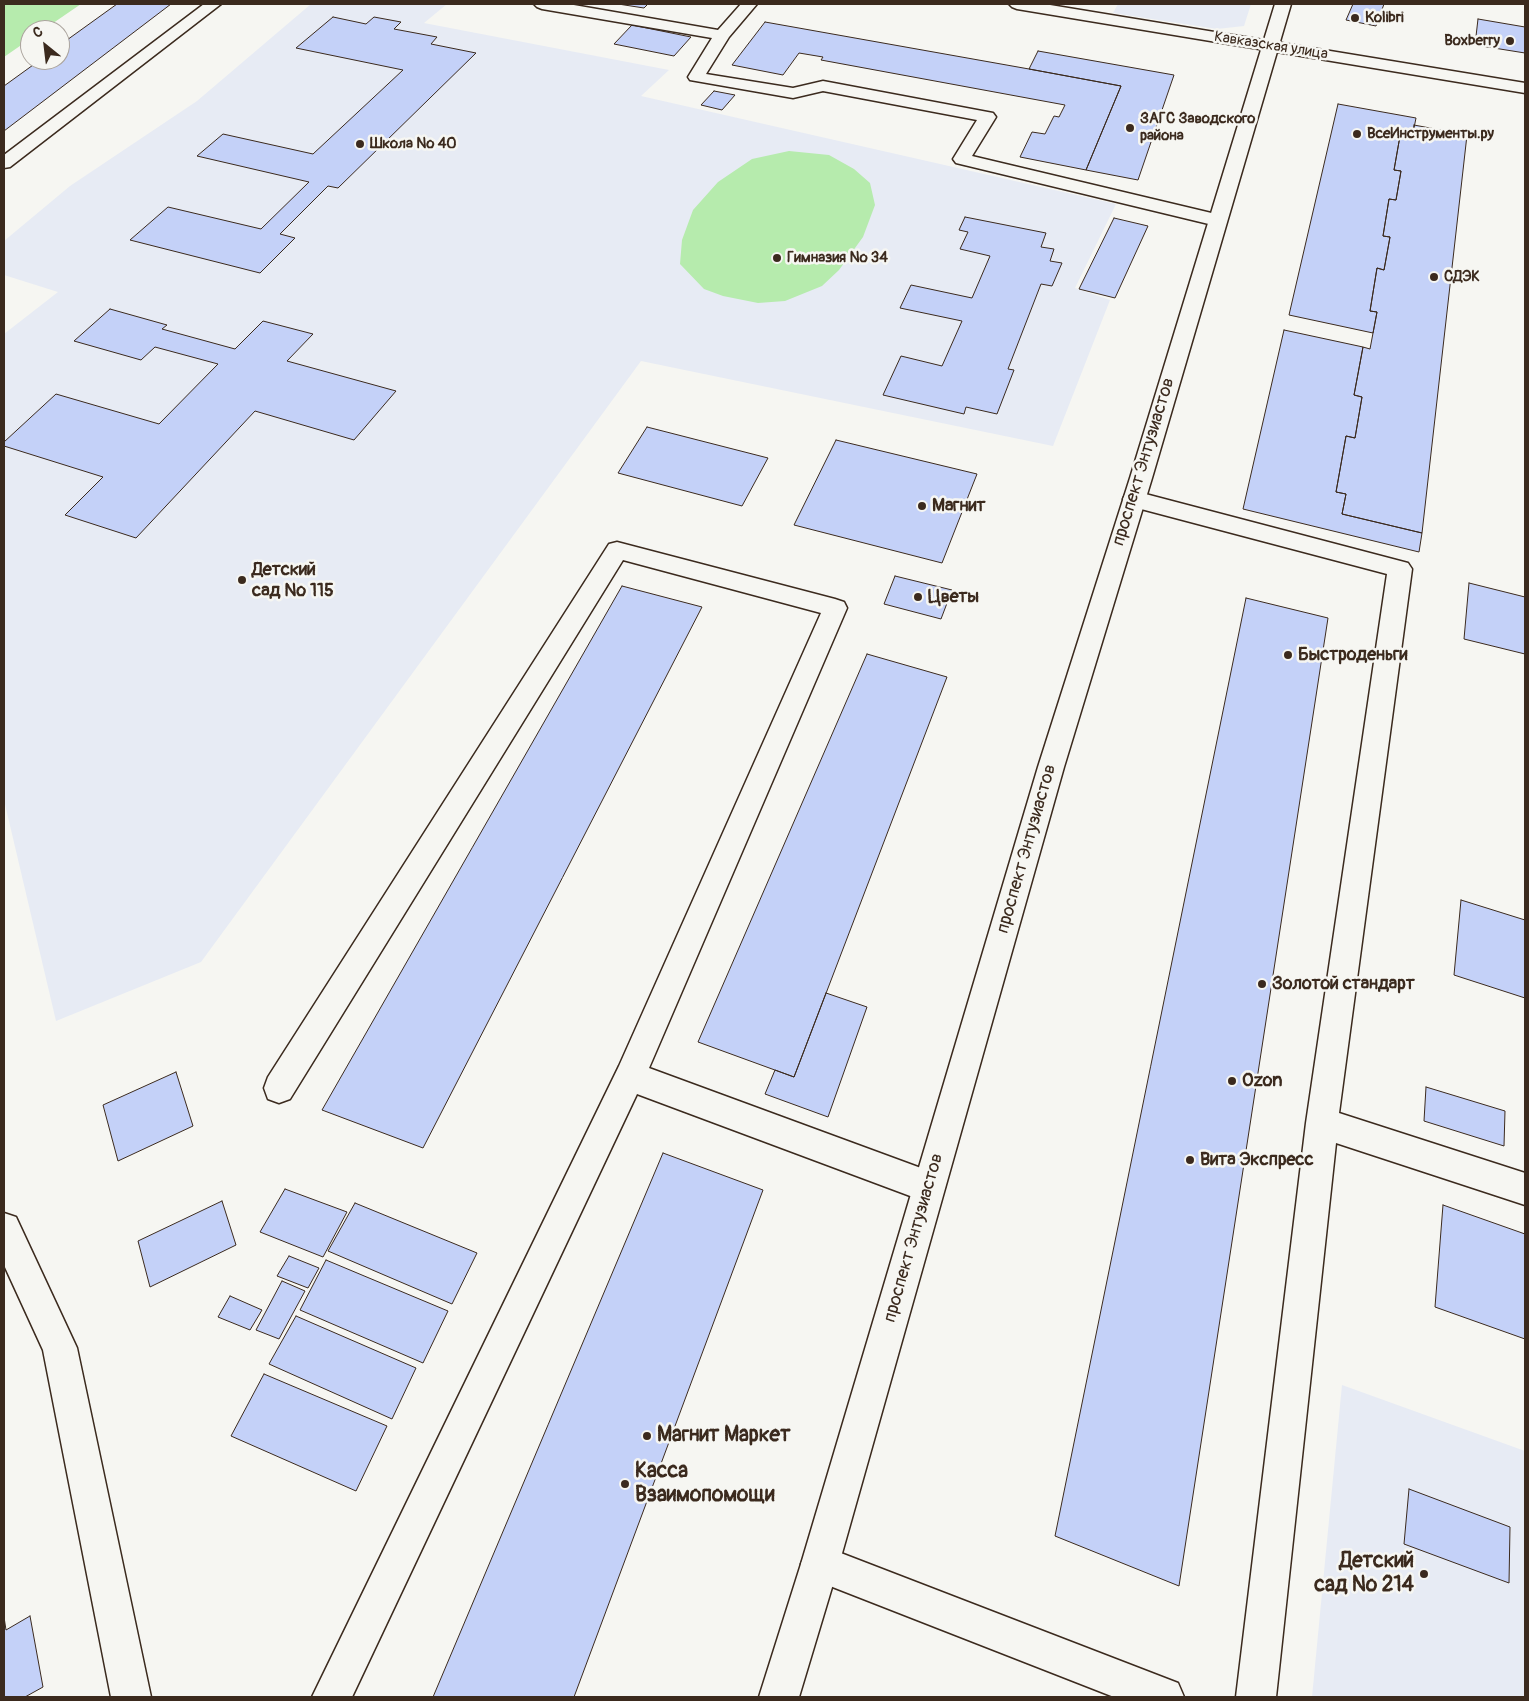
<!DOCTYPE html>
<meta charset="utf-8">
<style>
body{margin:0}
#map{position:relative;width:1529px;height:1701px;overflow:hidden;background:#f6f6f2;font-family:Pangolin,sans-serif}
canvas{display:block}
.frame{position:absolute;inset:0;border:5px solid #3b2a1e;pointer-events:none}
.north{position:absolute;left:20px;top:20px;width:50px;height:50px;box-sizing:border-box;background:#f6f6f2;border:1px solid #aba49d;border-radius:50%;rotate:331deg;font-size:14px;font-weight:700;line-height:20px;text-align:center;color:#3b2a1e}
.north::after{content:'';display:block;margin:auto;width:18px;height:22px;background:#3b2a1e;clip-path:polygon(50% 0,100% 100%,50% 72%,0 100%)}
</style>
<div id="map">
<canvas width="1529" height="1701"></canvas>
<div class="frame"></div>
<div class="north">С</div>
</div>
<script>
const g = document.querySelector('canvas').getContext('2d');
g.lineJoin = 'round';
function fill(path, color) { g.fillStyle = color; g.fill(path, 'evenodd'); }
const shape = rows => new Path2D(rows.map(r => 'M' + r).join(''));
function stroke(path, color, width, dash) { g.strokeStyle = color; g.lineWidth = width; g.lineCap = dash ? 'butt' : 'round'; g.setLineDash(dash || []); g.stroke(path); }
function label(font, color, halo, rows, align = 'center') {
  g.font = font + ' Pangolin,sans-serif'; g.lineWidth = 5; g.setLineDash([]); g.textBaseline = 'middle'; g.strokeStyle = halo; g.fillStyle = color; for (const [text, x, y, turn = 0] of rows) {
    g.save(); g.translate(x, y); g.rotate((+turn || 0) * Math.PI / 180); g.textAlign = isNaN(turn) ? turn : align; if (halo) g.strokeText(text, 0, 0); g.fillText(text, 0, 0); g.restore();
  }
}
const built = shape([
 [311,4,447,4,424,23,669,70,641,96,1116,204,1075,288,1110,300,1053,446,641,361,201,962,56,1021,4,800,4,334,58,292,4,275,4,241,70,186,197,101],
 [1118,4,1251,4,1244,26,1217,29,1113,13],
 [1342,1385,1525,1451,1525,1697,1312,1697]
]);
const green = shape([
 [4,4,81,4,43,30,30,30,30,39,4,57],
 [789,151,829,155,854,169,870,183,875,205,863,237,839,270,822,286,785,301,758,303,723,296,704,289,680,264,682,240,693,210,718,182,752,159]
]);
const building = shape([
 [117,4,171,4,4,131,4,86,40,60,60,60,60,45,117,4],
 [618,4,648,4,644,8,618,4],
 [1353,4,1384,4,1376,26,1346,20,1353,4],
 [333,17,366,24,374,17,401,22,394,29,437,37,431,44,476,53,338,188,328,186,280,234,295,238,260,273,130,240,168,207,261,229,309,182,197,156,223,134,313,154,403,70,296,48,333,17],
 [1478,19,1525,27,1525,53,1475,45,1478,19],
 [765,22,1029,69,1121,86,1086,170,1020,157,1032,132,1045,134,1054,116,1059,117,1065,105,821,60,823,57,799,53,783,75,732,65,765,22],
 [632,25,691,37,674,56,614,44,632,25],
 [1038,51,1174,75,1138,180,1086,170,1121,86,1029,69,1038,51],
 [714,91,735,95,722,110,701,105,714,91],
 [1338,104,1416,118,1412,138,1400,136,1394,170,1401,171,1396,200,1389,199,1383,236,1390,237,1384,270,1377,268,1370,311,1377,312,1373,333,1289,315,1338,104],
 [1414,125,1467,135,1422,533,1342,514,1346,494,1336,492,1346,436,1355,438,1362,397,1354,395,1363,347,1370,349,1377,312,1370,311,1377,268,1384,270,1390,237,1383,236,1389,199,1396,200,1401,171,1394,170,1400,136,1412,138,1414,125],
 [965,217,1046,233,1041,247,1054,249,1050,261,1062,263,1052,286,1041,284,1008,369,1014,370,997,414,966,407,964,414,883,395,901,356,942,366,962,321,900,308,911,285,972,298,990,256,960,249,968,232,959,230,965,217],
 [1114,218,1148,226,1115,298,1079,289,1114,218],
 [110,309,167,325,162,329,235,349,263,321,313,334,287,361,396,391,354,440,255,411,136,538,65,515,103,477,4,446,4,442,56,394,159,424,218,364,155,347,141,360,74,341,110,309],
 [1284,330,1363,347,1354,395,1362,397,1355,438,1346,436,1336,492,1346,494,1342,514,1422,533,1419,552,1243,509,1284,330],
 [647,427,768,458,742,506,618,473,647,427],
 [836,440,977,474,942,563,794,525,836,440],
 [895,576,952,590,941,619,884,604,895,576],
 [1469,583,1525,597,1525,654,1464,639,1469,583],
 [622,586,702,607,423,1148,322,1110,622,586],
 [1246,598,1328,618,1179,1586,1055,1536,1246,598],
 [867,654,947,677,794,1077,698,1042,867,654],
 [1461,900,1525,920,1525,998,1454,975,1461,900],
 [826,993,867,1007,828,1117,765,1094,775,1070,794,1077,826,993],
 [176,1072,193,1126,118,1161,103,1105,176,1072],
 [1426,1087,1505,1111,1504,1146,1424,1121,1426,1087],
 [663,1153,763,1190,574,1697,433,1697,663,1153],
 [285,1189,347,1212,323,1257,260,1232,285,1189],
 [222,1201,236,1245,150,1287,138,1241,222,1201],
 [355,1203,477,1253,452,1304,328,1251,355,1203],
 [1443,1205,1525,1234,1525,1339,1435,1307,1443,1205],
 [289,1256,319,1268,308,1288,277,1276,289,1256],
 [326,1260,448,1311,423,1363,300,1310,326,1260],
 [282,1281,305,1291,279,1339,256,1330,282,1281],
 [230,1296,262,1310,250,1330,218,1317,230,1296],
 [296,1316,416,1368,392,1419,269,1364,296,1316],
 [264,1374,387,1426,356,1491,231,1436,264,1374],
 [1409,1489,1510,1527,1509,1583,1404,1544,1409,1489],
 [30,1616,43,1687,25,1697,4,1697,4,1617,6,1630,30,1616]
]);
const service = shape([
 [204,4,221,4,10,167,4,168,4,155,204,4],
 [534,4,568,4,718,30,741,4,757,4,729,37,706,74,793,88,823,81,993,113,996,117,972,156,1224,216,1226,220,1224,224,1217,226,956,163,953,159,977,120,823,91,793,98,690,80,688,77,712,38,542,9,537,7,534,4],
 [1134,491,1408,563,1412,569,1339,1113,1525,1173,1525,1205,1336,1143,1276,1697,1236,1697,1306,1123,1387,574,1126,505,1123,499,1126,493,1134,491],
 [617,542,835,599,844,602,847,608,649,1068,929,1171,940,1176,945,1187,940,1198,929,1203,637,1094,352,1697,312,1697,619,1066,821,613,623,560,290,1099,279,1103,268,1099,264,1088,268,1077,609,544,617,542],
 [4,1213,16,1217,77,1348,151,1697,111,1697,43,1350,4,1265,4,1213],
 [820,1545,1178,1683,1184,1697,1114,1697,807,1577,801,1564,807,1551,820,1545]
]);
const minor = shape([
 [1009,4,1044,4,1525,83,1525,93,1017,9,1012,7,1009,4]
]);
const secondary = shape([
 [1275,4,1291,4,1152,478,1064,767,839,1564,799,1697,759,1697,801,1564,1038,767,1130,478,1275,4]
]);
const markers = [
 [1355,18,5,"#3b2a1e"],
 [1510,41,5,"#3b2a1e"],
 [1130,128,5,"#3b2a1e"],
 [1357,134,5,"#3b2a1e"],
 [360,144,5,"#3b2a1e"],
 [777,258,5,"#3b2a1e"],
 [1434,277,5,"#3b2a1e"],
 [922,506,5,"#3b2a1e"],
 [242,580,5,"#3b2a1e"],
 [918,597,5,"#3b2a1e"],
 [1288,655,5,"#3b2a1e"],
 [1262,984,5,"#3b2a1e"],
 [1232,1081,5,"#3b2a1e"],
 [1190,1160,5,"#3b2a1e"],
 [647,1436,5,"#3b2a1e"],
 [625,1484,5,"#3b2a1e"],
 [1424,1574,5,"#3b2a1e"]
];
const farPoinames = [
 ["Kolibri",1365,18],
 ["Boxberry",1500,41,"right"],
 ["ЗАГС Заводского",1140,119],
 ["района",1140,136],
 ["ВсеИнструменты.ру",1367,134],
 ["Школа № 40",370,144],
 ["Гимназия № 34",787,258],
 ["СДЭК",1444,277]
];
const farStreetnames = [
 ["Кавказская улица",1271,46,9]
];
const streetNames = [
 ["проспект Энтузиастов",1144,462,-73],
 ["проспект Энтузиастов",1027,849,-74],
 ["проспект Энтузиастов",914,1238,-74]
];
const poiNames = [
 ["Магнит",932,506],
 ["Детский",252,570],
 ["сад № 115",252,591],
 ["Цветы",928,597],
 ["Быстроденьги",1298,655],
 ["Золотой стандарт",1272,984],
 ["Ozon",1242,1081],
 ["Вита Экспресс",1200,1160]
];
const nearPoinames = [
 ["Магнит Маркет",657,1436],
 ["Касса",635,1472],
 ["Взаимопомощи",635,1496],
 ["Детский",1414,1562,"right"],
 ["сад № 214",1414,1586,"right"]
];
fill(built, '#e7ebf4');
fill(green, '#b6ebad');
fill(building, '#c4d1f8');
stroke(building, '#3b2a1e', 1);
stroke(service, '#3b2a1e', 3);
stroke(minor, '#3b2a1e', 3);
stroke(secondary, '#3b2a1e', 3);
fill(service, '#f6f6f2');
fill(minor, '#f6f6f2');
fill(secondary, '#f6f6f2');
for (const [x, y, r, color] of markers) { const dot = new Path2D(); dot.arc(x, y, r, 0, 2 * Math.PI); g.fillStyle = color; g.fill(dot); stroke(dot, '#f6f6f2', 2); }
label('bold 15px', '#3b2a1e', '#f6f6f2', farPoinames, 'left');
label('15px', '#3b2a1e', '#f6f6f2', farStreetnames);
label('18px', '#3b2a1e', '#f6f6f2', streetNames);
label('bold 18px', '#3b2a1e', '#f6f6f2', poiNames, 'left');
label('bold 21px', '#3b2a1e', '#f6f6f2', nearPoinames, 'left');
</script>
